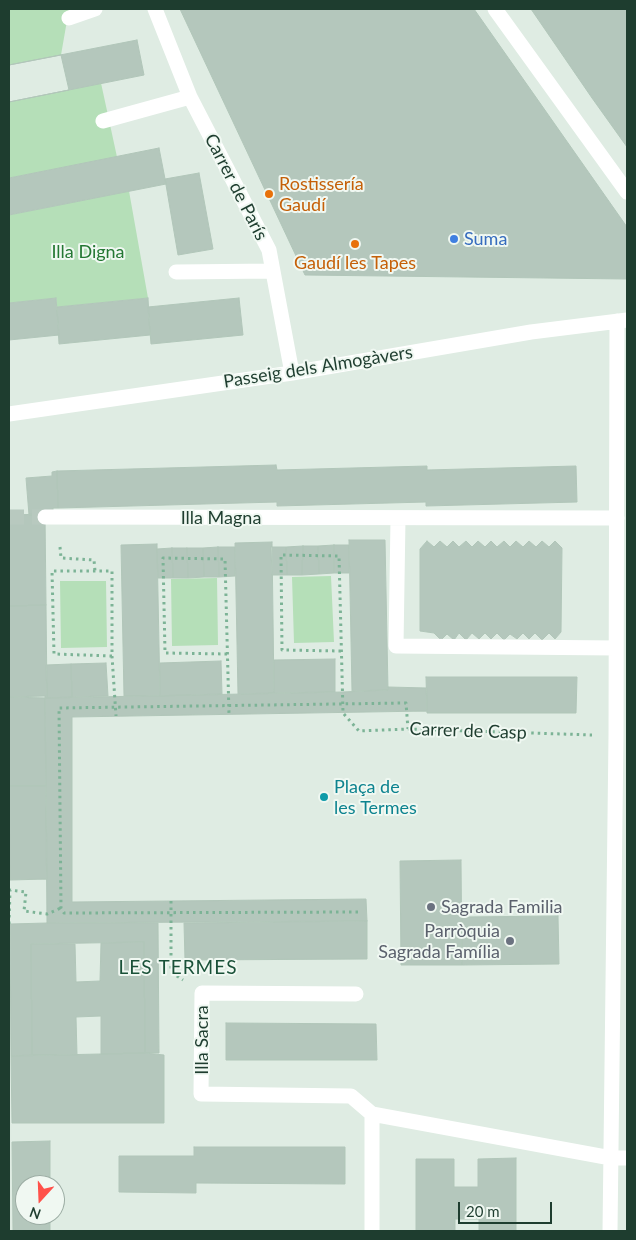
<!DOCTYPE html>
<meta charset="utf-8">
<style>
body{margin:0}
#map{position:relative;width:636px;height:1240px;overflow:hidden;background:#dfece3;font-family:Lato,sans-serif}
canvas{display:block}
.frame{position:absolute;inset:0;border:10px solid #1e3d2f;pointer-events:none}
.north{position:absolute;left:15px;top:1175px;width:50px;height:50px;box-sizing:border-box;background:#f0f8f2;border:1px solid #9cada4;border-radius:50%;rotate:200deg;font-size:14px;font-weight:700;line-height:20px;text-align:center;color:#1e3d2f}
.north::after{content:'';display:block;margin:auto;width:18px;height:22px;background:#ff514a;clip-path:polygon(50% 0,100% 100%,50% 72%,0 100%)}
.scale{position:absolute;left:458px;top:1202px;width:94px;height:22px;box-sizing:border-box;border:2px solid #1e3d2f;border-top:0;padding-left:6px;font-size:15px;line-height:18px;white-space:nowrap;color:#1e3d2f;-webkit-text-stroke:4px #f0f8f2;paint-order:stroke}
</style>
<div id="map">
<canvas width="636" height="1240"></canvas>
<div class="frame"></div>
<div class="north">N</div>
<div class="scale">20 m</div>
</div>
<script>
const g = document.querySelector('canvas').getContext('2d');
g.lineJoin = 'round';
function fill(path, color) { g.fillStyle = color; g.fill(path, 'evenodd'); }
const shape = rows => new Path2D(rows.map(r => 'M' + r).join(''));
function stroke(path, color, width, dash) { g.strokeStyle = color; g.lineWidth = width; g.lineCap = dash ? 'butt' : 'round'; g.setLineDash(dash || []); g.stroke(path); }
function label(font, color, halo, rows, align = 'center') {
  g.font = font + ' Lato,sans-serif'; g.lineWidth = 4; g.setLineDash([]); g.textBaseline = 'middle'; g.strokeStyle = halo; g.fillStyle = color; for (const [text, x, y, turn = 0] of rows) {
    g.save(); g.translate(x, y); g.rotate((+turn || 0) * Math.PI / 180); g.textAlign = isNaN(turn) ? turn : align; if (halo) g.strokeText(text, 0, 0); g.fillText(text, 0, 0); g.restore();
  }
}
const green = shape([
 [9,9,69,9,61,55,9,65],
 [101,83,117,157,9,178,9,102],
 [129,191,148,298,57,307,56,298,9,303,9,215],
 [331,576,334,642,294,643,292,577],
 [217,578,218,645,172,646,171,579],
 [60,581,106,581,107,647,61,648]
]);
const building = shape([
 [180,9,474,9,627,227,627,279,305,275,180,9],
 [531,9,627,9,627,147,592,98,531,9],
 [137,40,144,75,9,102,9,65,137,40],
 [61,55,69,90,9,102,9,65,61,55],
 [159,148,166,184,9,215,9,178,159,148],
 [199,173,213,249,178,255,165,179,199,173],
 [56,298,59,335,9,340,9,303,56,298],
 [148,298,150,335,59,344,57,307,148,298],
 [239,298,243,335,151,344,148,307,239,298],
 [276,465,277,470,427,466,427,470,576,466,577,502,426,506,426,502,277,506,277,502,58,508,57,471,276,465],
 [57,471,58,508,53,508,53,512,45,514,29,515,26,478,52,476,52,472,57,471],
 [45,514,46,605,9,606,9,515,45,514],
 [349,540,385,540,388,690,352,691,349,540],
 [427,541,434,547,440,541,447,547,453,541,459,547,466,541,472,547,478,541,485,547,491,541,497,547,504,541,510,547,516,541,523,547,529,541,536,547,542,541,549,547,555,541,562,548,561,632,555,639,549,633,542,640,535,633,529,639,523,633,517,639,510,634,504,640,497,633,491,639,485,633,479,639,472,633,466,640,459,633,454,640,447,634,441,640,434,633,420,631,420,549,427,541],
 [272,542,274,693,238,694,235,543,272,542],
 [157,544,160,696,124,696,121,545,157,544],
 [334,545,349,545,349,573,334,573,334,545],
 [334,545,334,573,319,574,318,546,334,545],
 [303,546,318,546,319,574,302,575,303,546],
 [303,546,302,575,287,575,286,547,303,546],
 [218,547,219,577,204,577,203,548,218,547],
 [218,547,235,547,235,576,219,577,218,547],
 [271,547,286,547,287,575,272,575,271,547],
 [172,548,173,578,158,578,157,549,172,548],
 [172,548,187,548,188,578,173,578,172,548],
 [187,548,203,548,204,577,188,578,187,548],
 [46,605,47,698,9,697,9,606,46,605],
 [335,659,335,692,274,693,274,660,335,659],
 [221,661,222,694,160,696,160,663,221,661],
 [106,663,108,696,72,697,71,664,106,663],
 [71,664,72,697,47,698,46,665,71,664],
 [426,677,577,677,576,713,427,713,426,677],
 [388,687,427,688,427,711,72,717,72,902,366,899,367,921,47,923,45,698,342,692,388,690,388,687],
 [45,696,46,786,9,786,9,697,45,696],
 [9,786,46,786,47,879,10,880,9,786],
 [461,860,462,965,401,965,400,861,461,860],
 [558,916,559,964,462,965,462,917,558,916],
 [367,921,367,959,185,960,184,923,367,921],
 [47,923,158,923,159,1053,145,1053,144,942,31,944,32,1055,11,1056,10,924,47,923],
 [144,942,145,1053,101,1054,101,1016,76,1017,77,1055,32,1055,31,944,75,944,76,982,100,981,101,943,144,942],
 [226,1023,376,1024,377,1060,226,1060,226,1023],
 [145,1053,164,1055,164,1123,12,1123,11,1056,145,1053],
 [50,1141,50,1185,25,1185,25,1215,50,1215,50,1231,13,1231,12,1142,50,1141],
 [194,1147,345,1147,345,1184,196,1183,196,1193,119,1192,119,1156,194,1156,194,1147],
 [516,1158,516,1231,479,1231,479,1219,455,1219,455,1231,416,1231,416,1159,454,1159,454,1187,478,1187,478,1159,516,1158]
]);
const streetTunnel = shape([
 [9,517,45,517]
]);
const path = shape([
 [60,547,61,558,94,560,95,571],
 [341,651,282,650,281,555,339,556,343,713,359,731,408,729,592,735],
 [227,654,165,653,163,558,225,559,229,715],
 [112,656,54,654,52,571,112,571,112,656,116,716],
 [171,901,171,972,183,980],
 [358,912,64,913,61,908,59,708,406,703,408,729],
 [9,924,10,890,26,892,24,911,47,914,61,908]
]);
const street = shape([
 [155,9,190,97,269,250,292,373],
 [495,9,627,192],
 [69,18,95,9],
 [103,121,190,97],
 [176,272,273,271],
 [9,414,292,373,531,332,627,320],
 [45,517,617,518],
 [398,519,396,646,616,648],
 [356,994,202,993,201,1094,351,1096,372,1114,611,1158,627,1158],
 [372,1114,372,1231],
 [610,1231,616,735,617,321]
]);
const markers = [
 [269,194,5,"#e8710a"],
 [454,239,5,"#3f7fe0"],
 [355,244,5,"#e8710a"],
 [324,797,5,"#0f9aa8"],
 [431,907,5,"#6b7280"],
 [510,941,5,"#6b7280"]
];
const foodNames = [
 ["Rostissería",279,184],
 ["Gaudí",279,205],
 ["Gaudí les Tapes",355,263,"center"]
];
const streetNames = [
 ["Carrer de París",236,187,63],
 ["Passeig dels Almogàvers",318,367,-9],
 ["Illa Magna",221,518],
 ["Carrer de Casp",468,731,2],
 ["Illa Sacra",202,1040,-90]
];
const shopNames = [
 ["Suma",464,239]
];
const parkNames = [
 ["Illa Digna",88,252]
];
const cultureNames = [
 ["Plaça de",334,787],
 ["les Termes",334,808]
];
const worshipNames = [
 ["Sagrada Familia",441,907],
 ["Parròquia",500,931,"right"],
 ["Sagrada Família",500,952,"right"]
];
const neighbourhoodNames = [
 ["LES TERMES",178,968]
];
fill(green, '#b5dfb8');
fill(building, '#b4c7bc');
stroke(building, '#b1c6b9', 1);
stroke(streetTunnel, '#b8c9bf', 15, [15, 8]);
stroke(path, '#7cb396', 3, [2.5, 4]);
stroke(street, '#fff', 15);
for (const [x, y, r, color] of markers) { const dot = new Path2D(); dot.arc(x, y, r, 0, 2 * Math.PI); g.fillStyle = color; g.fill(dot); stroke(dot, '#f0f8f2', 2); }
label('18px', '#c56008', '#f0f8f2', foodNames, 'left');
label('18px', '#1e3d2f', '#f0f8f2', streetNames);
label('18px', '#366cbe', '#f0f8f2', shopNames, 'left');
label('18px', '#257834', '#f0f8f2', parkNames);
label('18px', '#0d838f', '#f0f8f2', cultureNames, 'left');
label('18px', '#5b616d', '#f0f8f2', worshipNames, 'left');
g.letterSpacing = '1px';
label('19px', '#195138', '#f0f8f2', neighbourhoodNames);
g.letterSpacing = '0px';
</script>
